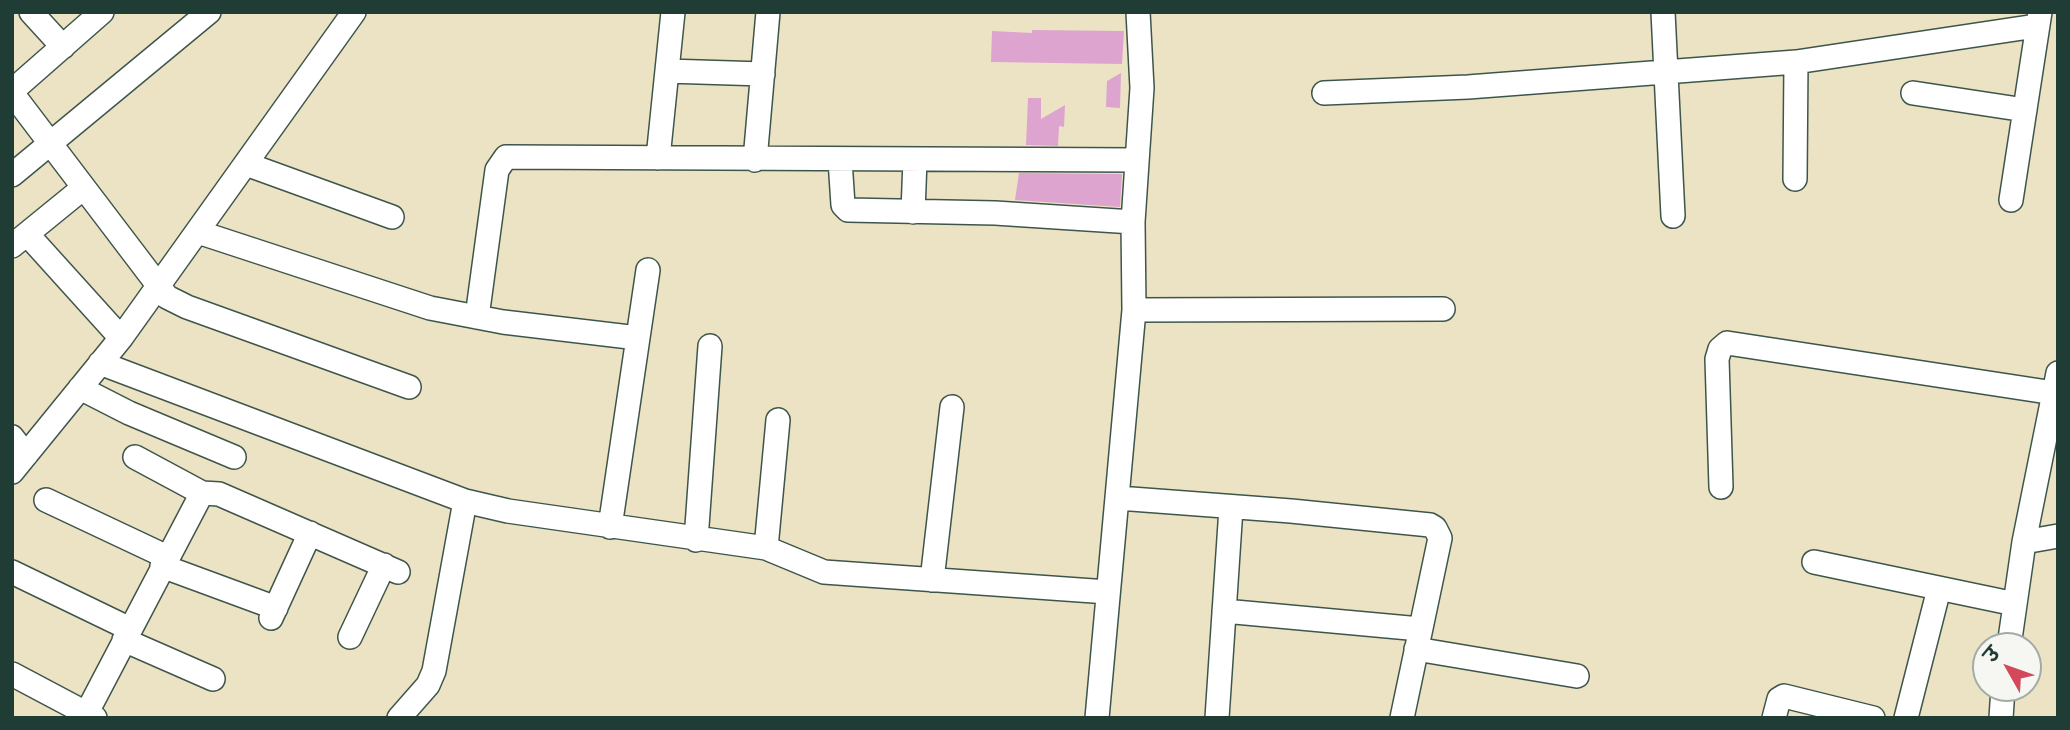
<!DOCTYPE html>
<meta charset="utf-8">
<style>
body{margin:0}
#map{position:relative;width:2070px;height:730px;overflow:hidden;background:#ece3c5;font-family:Pangolin,"Playpen Sans Deva",sans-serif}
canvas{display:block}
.frame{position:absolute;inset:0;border:14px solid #1f3d34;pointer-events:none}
.north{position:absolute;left:1972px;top:632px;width:70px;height:70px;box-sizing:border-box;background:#f6f6f2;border:2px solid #a0aca6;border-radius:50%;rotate:310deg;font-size:19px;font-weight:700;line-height:28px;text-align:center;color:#1f3d34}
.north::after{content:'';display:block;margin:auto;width:24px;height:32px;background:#d1495b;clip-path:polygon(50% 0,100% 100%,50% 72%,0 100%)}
</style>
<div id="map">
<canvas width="2070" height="730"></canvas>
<div class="frame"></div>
<div class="north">उ</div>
</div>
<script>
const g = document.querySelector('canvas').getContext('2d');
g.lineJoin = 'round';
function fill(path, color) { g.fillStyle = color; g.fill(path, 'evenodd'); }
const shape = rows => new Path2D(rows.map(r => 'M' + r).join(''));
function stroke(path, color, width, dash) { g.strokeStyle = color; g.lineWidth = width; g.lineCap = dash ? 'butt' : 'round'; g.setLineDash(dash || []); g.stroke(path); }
const building = shape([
 [1032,30,1124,31,1122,64,991,62,992,31,1032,33],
 [1121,73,1120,108,1106,107,1107,81],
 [1028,98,1041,98,1041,119,1065,105,1064,127,1059,126,1058,146,1026,145],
 [1019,173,1122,174,1120,207,1015,200]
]);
const minor = shape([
 [31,12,63,47],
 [1663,12,1673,216],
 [667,71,763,74],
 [12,91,102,12],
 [12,93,167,297,187,307,409,387],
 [1324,93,1468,87,1796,62,2036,26],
 [1913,93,2025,110],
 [658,158,673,12],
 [755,160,768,12],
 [840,160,843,205,848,210,995,213,1133,222],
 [246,164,392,217],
 [12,175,209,12],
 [1795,179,1796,62],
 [2011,200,2040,12],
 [913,212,915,160],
 [198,232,430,308,503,322,638,338],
 [27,234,121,338],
 [12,246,82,189],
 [1134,310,1443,309],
 [477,317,497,170,506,157,1137,160],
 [100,363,465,501,508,511,766,548,824,572,1108,592],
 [80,388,129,413,234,457],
 [12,437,26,455],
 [135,457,202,493],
 [12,472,121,338,354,12],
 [1721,487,1717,359,1720,349,1727,343,2054,393],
 [1118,498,1291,511,1430,525,1435,528,1440,538,1402,718],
 [46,500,167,557],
 [610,527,648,270],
 [696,540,710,346],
 [2024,542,2058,536],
 [766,548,778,420],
 [1814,562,2015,604],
 [162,566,276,608],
 [12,572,130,629],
 [932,580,952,407],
 [1224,611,1420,629],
 [271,618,310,533],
 [350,637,384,565],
 [124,640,213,679],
 [2009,646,2024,542,2058,373],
 [1416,649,1577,676],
 [12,674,95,718],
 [84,718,202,493,219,494,398,572],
 [399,718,428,685,434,671,465,501],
 [1097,718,1134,310,1133,222,1142,88,1138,12],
 [1217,718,1231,508],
 [1774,718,1779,699,1784,696,1873,718],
 [1906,718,1939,589],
 [2001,718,2003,688]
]);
fill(building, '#dca4ce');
stroke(minor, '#3e564a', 26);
stroke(minor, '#fff', 23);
</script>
